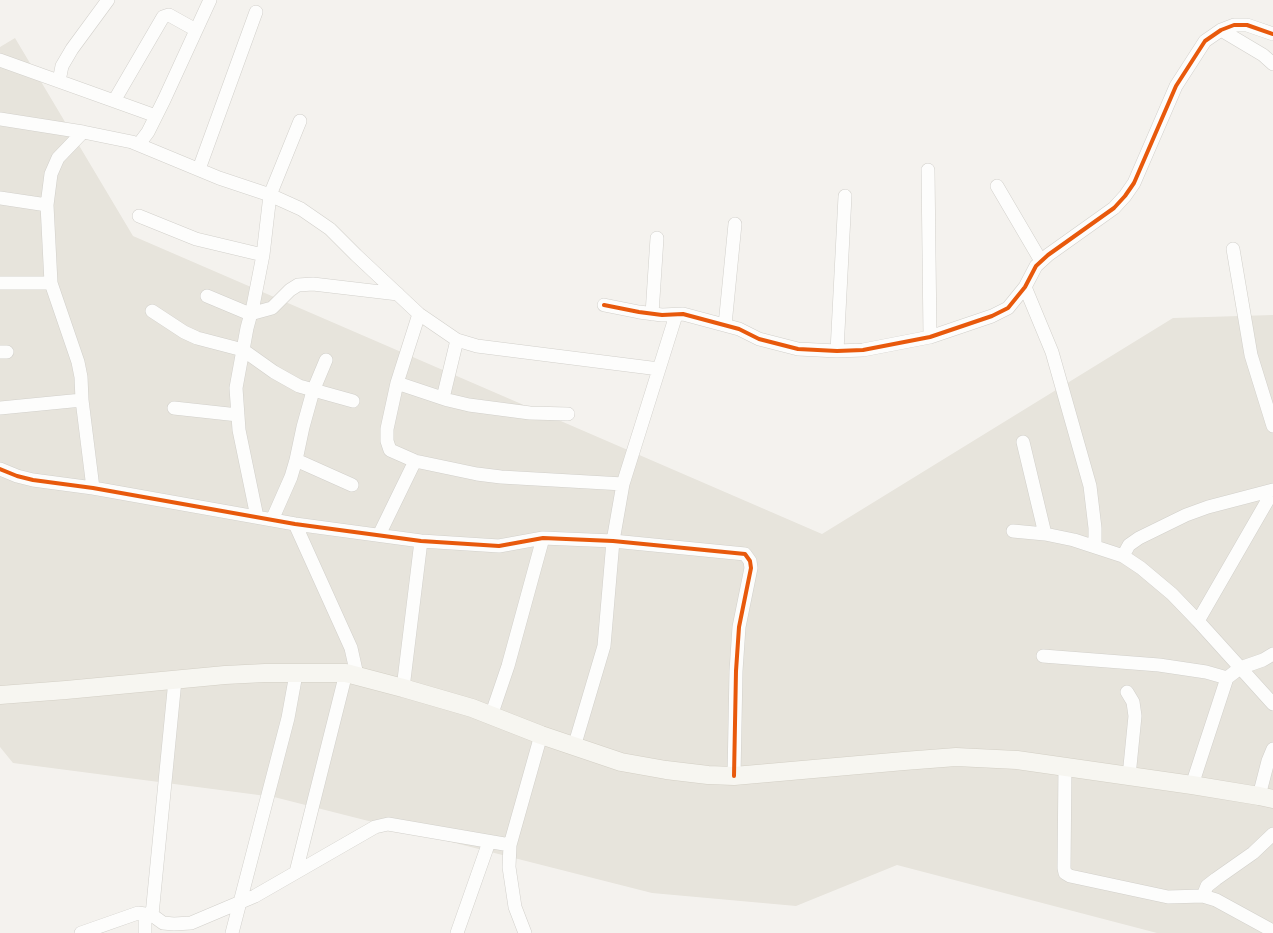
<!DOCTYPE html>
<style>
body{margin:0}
canvas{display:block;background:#f4f2ee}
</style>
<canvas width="1273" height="933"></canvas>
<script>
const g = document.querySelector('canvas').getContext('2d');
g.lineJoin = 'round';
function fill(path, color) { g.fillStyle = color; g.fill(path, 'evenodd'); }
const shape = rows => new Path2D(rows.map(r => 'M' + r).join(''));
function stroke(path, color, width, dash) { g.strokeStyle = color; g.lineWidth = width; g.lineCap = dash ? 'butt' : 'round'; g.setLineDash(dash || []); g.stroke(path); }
const residential = shape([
 [15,38,133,236,822,534,1173,318,1273,315,1273,933,1157,933,897,865,796,906,652,893,274,797,13,763,0,747,0,47]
]);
const street = shape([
 [1221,30,1263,55,1273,64],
 [0,60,156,116],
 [59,81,62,66,72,49,108,0],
 [114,101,163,17,169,15,196,30],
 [0,119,83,132,132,142,219,178,270,195,301,209,330,229,356,255,419,314,457,340,477,346,659,369],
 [83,132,58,158,51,174,47,205,51,283,78,362,81,377,82,400,93,488],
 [139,144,148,132,164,100,210,0],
 [199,169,256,12],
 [928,170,930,337],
 [997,186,1041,261],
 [0,198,47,205],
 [139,216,196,239,263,255],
 [1233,249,1251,355,1273,426],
 [0,283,51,283],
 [1025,287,1052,352,1090,486,1095,528,1095,546],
 [207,296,250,314,272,308,290,290,298,285,313,284,398,294],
 [604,305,639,312,662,315,683,314,739,329,759,339,798,349,837,351,863,350,930,337,992,316,1008,308,1025,287,1036,266,1048,255,1114,208,1125,196,1134,183,1176,86,1205,41,1221,30,1234,25,1247,25,1273,34],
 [152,311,184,332,197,338,243,350,274,372,299,386,353,401],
 [419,314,397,383,387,429,387,441,390,450,415,461,477,474,501,477,623,484],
 [652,314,657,238],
 [725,325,735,224],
 [837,351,845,196],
 [0,352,7,352],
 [397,383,448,400,469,405,530,413,568,414],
 [443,398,457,340],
 [0,408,82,400],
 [174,408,238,415],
 [1023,442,1045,534],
 [296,460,352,485],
 [0,469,17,476,33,480,93,488,295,524,421,541,499,546,543,538,613,541,745,554,750,561,751,568,739,627,736,671,734,776],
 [1273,490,1208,507,1186,515,1139,538,1129,545,1123,556,1141,568,1172,594,1198,621,1273,704],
 [257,517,239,430,236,388,247,328,253,306,263,255,270,195,300,121],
 [272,520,291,477,296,460,303,427,313,391,326,360],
 [295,524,351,648,357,675],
 [1013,531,1045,534,1074,540,1123,556],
 [379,535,415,461],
 [1198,621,1273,491],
 [1043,656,1159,665,1206,672,1227,678],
 [403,688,421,541],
 [1127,692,1133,702,1135,716,1129,776],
 [491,716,508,666,543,538],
 [574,747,604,646,613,541,623,484,676,315],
 [1065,767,1064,868,1065,873,1070,876,1168,897,1203,896,1216,900,1269,929],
 [1192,785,1227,678,1240,668,1263,660,1273,654],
 [1259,796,1268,761,1273,749],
 [296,872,346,673],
 [1203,896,1207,886,1216,879,1253,853,1273,834],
 [152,915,175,680],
 [81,933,138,913,152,915,163,923,174,924,191,923,255,896,375,827,388,824,510,845],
 [145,933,145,915],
 [232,933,288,718,296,674],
 [457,933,489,842],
 [525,933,515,907,509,867,510,845,541,735]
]);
const secondary = shape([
 [0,695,66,690,225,675,265,673,346,673,403,688,472,708,541,735,621,762,666,770,708,775,734,776,904,761,956,757,1017,760,1192,785,1259,796,1273,799]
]);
const cycleway = shape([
 [604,305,639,312,662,315,683,314,739,329,759,339,798,349,837,351,863,350,930,337,992,316,1008,308,1025,287,1036,266,1048,255,1114,208,1125,196,1134,183,1176,86,1205,41,1221,30,1234,25,1247,25,1273,34],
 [0,469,17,476,33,480,93,488,295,524,421,541,499,546,543,538,613,541,745,554,750,561,751,568,739,627,736,671,734,776]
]);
fill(residential, '#e7e4dc');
stroke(street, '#d2d0cb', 14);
stroke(secondary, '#d3cfc5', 19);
stroke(street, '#fdfdfc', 13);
stroke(secondary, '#f7f6f1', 18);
stroke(cycleway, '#e8590c', 4);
</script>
